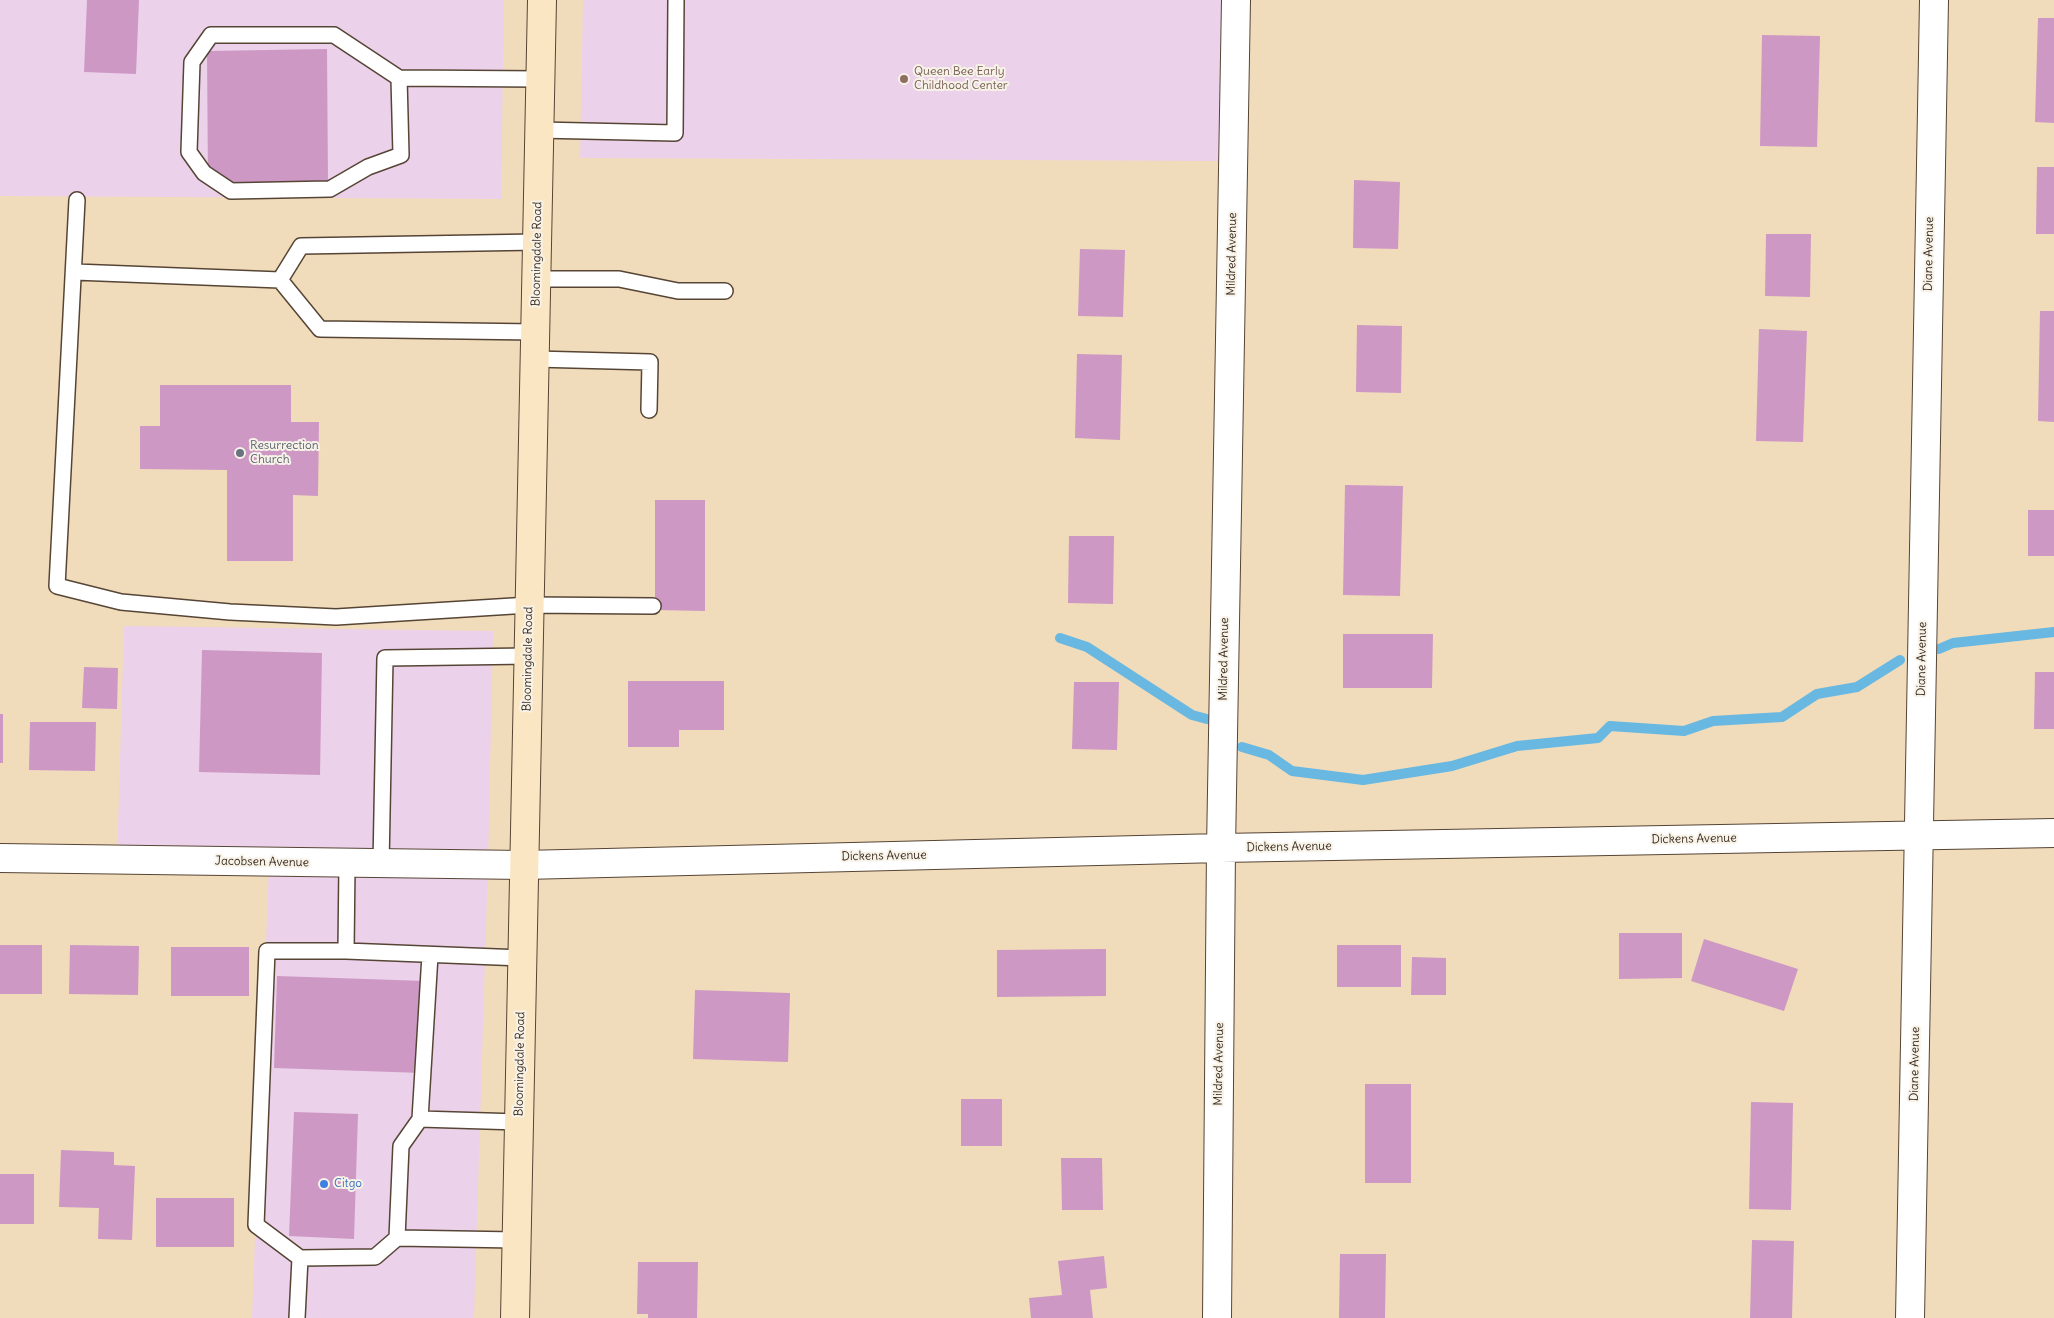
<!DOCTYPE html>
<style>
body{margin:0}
canvas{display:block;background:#f0dbba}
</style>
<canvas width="2054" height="1318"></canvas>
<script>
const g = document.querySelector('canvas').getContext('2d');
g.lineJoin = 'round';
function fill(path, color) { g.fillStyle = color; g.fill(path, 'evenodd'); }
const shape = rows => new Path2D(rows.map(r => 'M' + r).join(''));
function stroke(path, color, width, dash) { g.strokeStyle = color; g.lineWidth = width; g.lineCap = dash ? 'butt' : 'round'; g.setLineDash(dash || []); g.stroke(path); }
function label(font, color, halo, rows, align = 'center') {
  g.font = font + ' Delius,sans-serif'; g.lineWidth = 4; g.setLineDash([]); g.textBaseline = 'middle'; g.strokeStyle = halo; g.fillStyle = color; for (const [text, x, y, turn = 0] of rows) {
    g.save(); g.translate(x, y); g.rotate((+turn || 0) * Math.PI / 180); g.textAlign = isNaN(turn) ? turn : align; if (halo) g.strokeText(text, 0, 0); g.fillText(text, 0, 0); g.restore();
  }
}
const built = shape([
 [0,0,504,0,501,199,0,196],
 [583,0,1227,0,1224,161,580,158],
 [124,626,493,631,488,862,474,1318,252,1318,269,863,117,860]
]);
const stream = shape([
 [1060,638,1087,647,1192,715,1207,719],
 [1939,649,1953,643,2054,632],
 [1242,747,1269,755,1292,771,1363,780,1452,766,1517,746,1598,738,1610,726,1684,731,1713,721,1782,717,1817,694,1857,687,1900,660]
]);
const building = shape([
 [87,0,139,0,136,74,84,72],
 [2038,18,2054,18,2054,123,2035,122],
 [1762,35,1820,36,1817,147,1760,146],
 [327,49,328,183,208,185,207,51],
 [2037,167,2054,167,2054,234,2036,234],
 [1354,180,1400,182,1398,249,1353,248],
 [1766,234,1811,234,1810,297,1765,296],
 [1080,249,1125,250,1123,317,1078,316],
 [2040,311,2054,311,2054,422,2038,421],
 [1357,325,1402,326,1401,393,1356,392],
 [1759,329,1807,331,1803,442,1756,441],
 [1077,354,1122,355,1120,440,1075,438],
 [160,385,291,385,291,422,319,422,318,496,293,495,293,561,227,561,227,470,140,469,140,426,160,426],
 [1345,485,1403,486,1400,596,1343,595],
 [655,500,705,500,705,611,655,610],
 [2028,510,2054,510,2054,556,2028,556],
 [1069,536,1114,536,1113,604,1068,603],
 [1343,634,1433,634,1432,688,1343,688],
 [202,650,322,653,320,775,199,772],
 [84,667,118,668,117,709,82,708],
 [2035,672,2054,672,2054,729,2034,729],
 [628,681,724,681,724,730,679,730,679,747,628,747],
 [1074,682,1119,682,1117,750,1072,749],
 [0,714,3,714,3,763,0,763],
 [30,722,96,722,95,771,29,770],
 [1619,933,1682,933,1682,978,1619,979],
 [1704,939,1798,969,1784,1011,1691,981],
 [0,945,42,945,42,994,0,994],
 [70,945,139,946,138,995,69,994],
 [1337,945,1401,945,1401,987,1337,987],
 [171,947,249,947,249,996,171,996],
 [1106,949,1106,996,997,997,997,950],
 [1412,957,1446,958,1446,995,1411,995],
 [277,976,425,981,422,1073,274,1068],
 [695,990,790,993,788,1062,693,1059],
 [1365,1084,1411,1084,1411,1183,1365,1183],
 [961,1099,1002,1099,1002,1146,961,1146],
 [1751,1102,1793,1103,1791,1210,1749,1209],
 [294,1112,358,1114,354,1239,289,1236],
 [61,1150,114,1152,114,1165,135,1166,132,1240,98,1239,99,1208,59,1207],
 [1061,1158,1102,1158,1103,1210,1062,1210],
 [0,1174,34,1174,34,1224,0,1224],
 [156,1198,234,1198,234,1247,156,1247],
 [1752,1240,1794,1241,1792,1318,1750,1318],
 [1340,1254,1386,1254,1385,1318,1339,1318],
 [1104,1256,1107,1288,1090,1290,1093,1318,1031,1318,1029,1298,1062,1295,1058,1261],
 [638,1262,698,1262,697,1318,648,1318,648,1314,637,1314]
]);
const lane = shape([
 [399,78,334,35,211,35,192,62,189,152,204,173,231,191,330,189,368,167,401,155,399,78,541,79],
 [539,130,675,133,676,0],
 [77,200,57,586,121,602,230,612,336,617,529,605,653,606],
 [75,272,280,280],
 [536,279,619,279,678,291,725,291],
 [535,332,320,329,280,280,301,246,537,242],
 [535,359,650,362,649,410],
 [347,864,346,951,522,958],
 [381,864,385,658,529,656],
 [430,955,420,1119,519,1122],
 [420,1119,401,1146,397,1238,516,1240],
 [300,1258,256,1225,267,951,346,951],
 [297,1318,300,1258,375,1257,397,1238]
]);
const street = shape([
 [0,858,524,865,1221,848,2054,833],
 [1217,1318,1221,848,1236,0],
 [1910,1318,1934,0]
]);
const secondary = shape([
 [515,1318,542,0]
]);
const markers = [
 [904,79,5,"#8d6e63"],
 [240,453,5,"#6b7280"],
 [324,1184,5,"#3f7fe0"]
];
const educationNames = [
 ["Queen Bee Early",914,72],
 ["Childhood Center",914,86]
];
const streetNames = [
 ["Bloomingdale Road",537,254,-89],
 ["Mildred Avenue",1232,254,-89],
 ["Diane Avenue",1929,254,-89],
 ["Bloomingdale Road",528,659,-89],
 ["Mildred Avenue",1224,659,-89],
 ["Diane Avenue",1922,659,-89],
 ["Dickens Avenue",1694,839,-1],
 ["Dickens Avenue",1289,847,-1],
 ["Dickens Avenue",884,856,-1],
 ["Jacobsen Avenue",262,862,1],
 ["Bloomingdale Road",520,1064,-89],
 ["Mildred Avenue",1219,1064,-89],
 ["Diane Avenue",1915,1064,-89]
];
const worshipNames = [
 ["Resurrection",250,446],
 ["Church",250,460]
];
const shopNames = [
 ["Citgo",334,1184]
];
fill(built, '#ecd1eb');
stroke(stream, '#68b8e2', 10);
fill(building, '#ce98c5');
stroke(lane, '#564535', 18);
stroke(street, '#564535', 30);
stroke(secondary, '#564535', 30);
stroke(lane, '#fff', 15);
stroke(street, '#fff', 28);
stroke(secondary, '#fbe6c3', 28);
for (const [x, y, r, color] of markers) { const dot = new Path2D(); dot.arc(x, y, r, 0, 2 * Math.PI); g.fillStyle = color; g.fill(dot); stroke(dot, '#f7f3e8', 2); }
label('12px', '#785e54', '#f7f3e8', educationNames, 'left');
label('12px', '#3b2a1e', '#f7f3e8', streetNames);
label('12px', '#5b616d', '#f7f3e8', worshipNames, 'left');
label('12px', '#366cbe', '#f7f3e8', shopNames, 'left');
</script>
